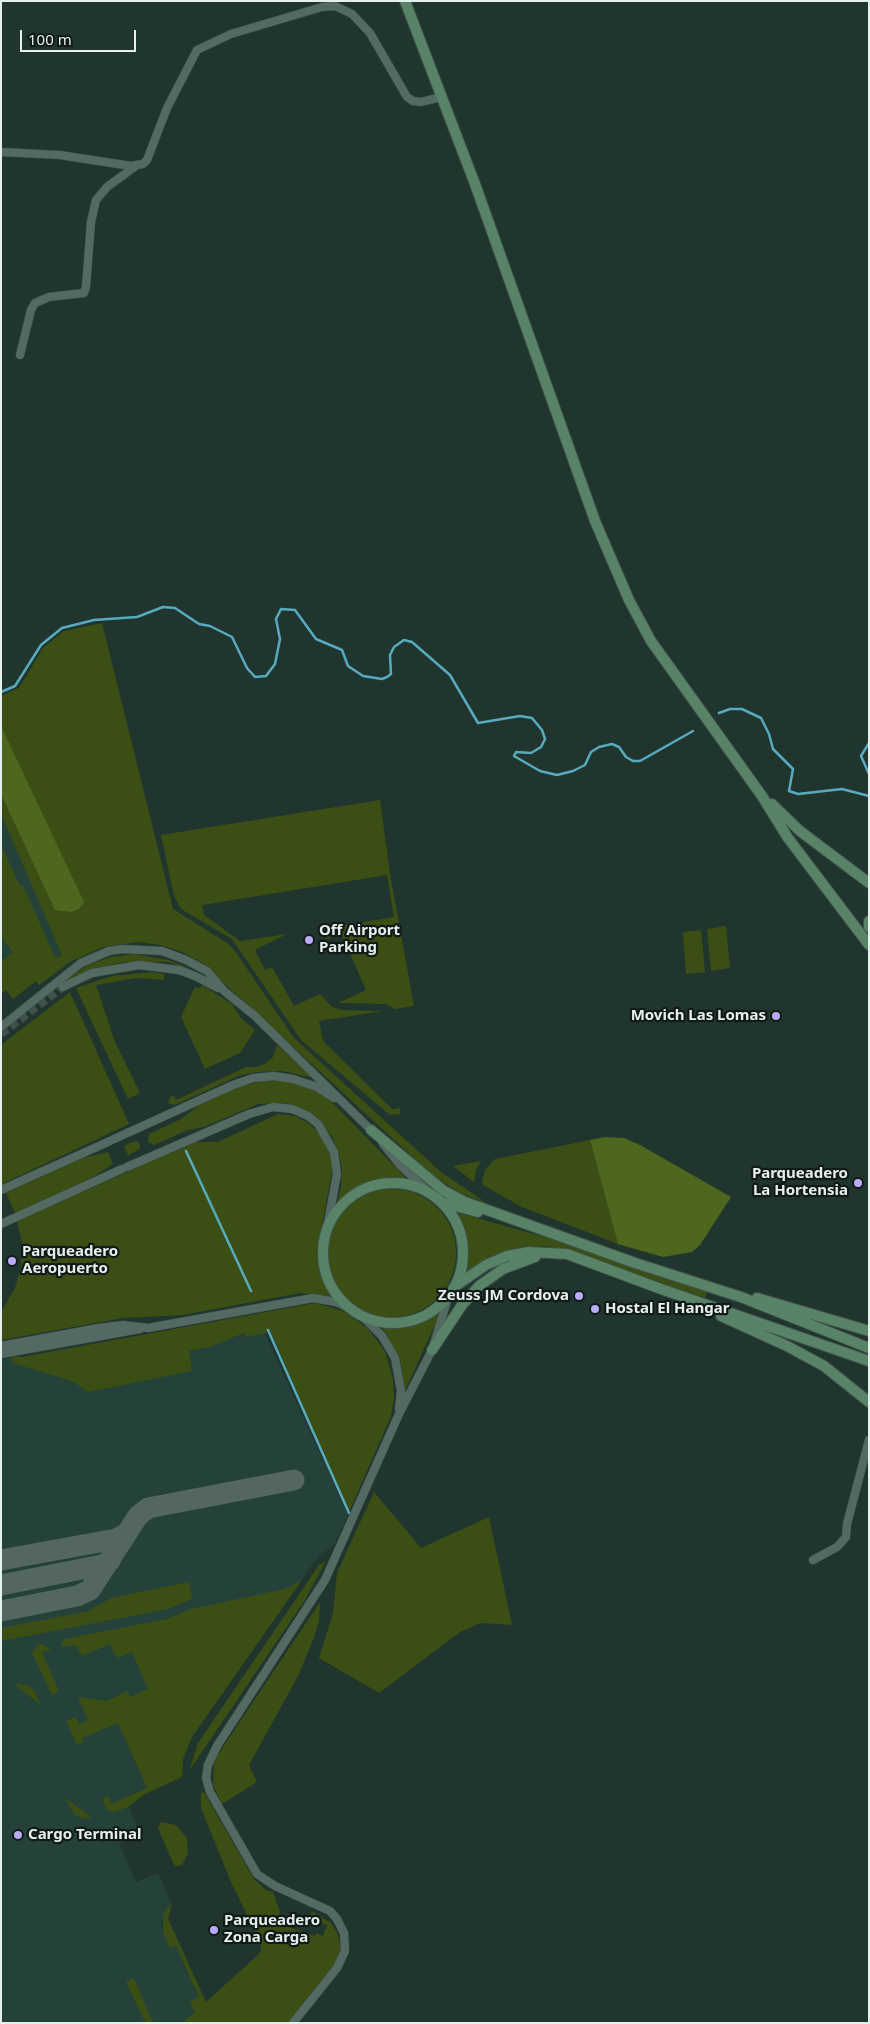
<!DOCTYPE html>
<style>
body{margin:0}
#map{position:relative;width:870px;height:2024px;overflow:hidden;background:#21352f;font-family:"Noto Sans",sans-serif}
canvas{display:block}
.frame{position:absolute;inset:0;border:2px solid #e4f0ec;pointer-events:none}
.scale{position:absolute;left:20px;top:30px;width:116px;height:22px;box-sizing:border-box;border:2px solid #e4f0ec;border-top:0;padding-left:6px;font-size:15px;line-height:18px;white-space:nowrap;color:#e4f0ec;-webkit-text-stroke:4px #121a18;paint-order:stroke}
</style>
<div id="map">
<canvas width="870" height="2024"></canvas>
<div class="frame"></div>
<div class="scale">100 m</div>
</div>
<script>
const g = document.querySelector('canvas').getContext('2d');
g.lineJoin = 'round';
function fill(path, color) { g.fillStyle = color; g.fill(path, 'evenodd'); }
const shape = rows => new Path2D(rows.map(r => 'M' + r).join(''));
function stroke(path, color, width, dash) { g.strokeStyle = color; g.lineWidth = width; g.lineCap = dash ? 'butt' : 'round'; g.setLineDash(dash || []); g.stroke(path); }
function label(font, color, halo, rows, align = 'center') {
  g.font = font + ' "Noto Sans",sans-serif'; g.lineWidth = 4.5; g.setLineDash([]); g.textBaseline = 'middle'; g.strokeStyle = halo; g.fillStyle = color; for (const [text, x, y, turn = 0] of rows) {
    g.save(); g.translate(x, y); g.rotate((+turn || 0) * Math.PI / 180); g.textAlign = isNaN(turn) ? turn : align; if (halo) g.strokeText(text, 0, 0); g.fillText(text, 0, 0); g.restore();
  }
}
const built = shape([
 [1,794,55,910,64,954,1,982],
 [244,1333,246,1337,265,1333,348,1515,335,1543,314,1562,283,1606,161,1704,118,1722,147,1788,125,1798,140,1834,119,1844,136,1882,158,1873,172,1904,162,1920,162,1931,172,1927,206,2003,182,2023,1,2023,1,1358,189,1351,210,1347]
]);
const green = shape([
 [102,623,173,909,227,943,235,951,294,1038,441,1172,488,1204,456,1191,429,1172,202,963,182,952,161,945,138,942,103,947,70,962,39,985,36,981,13,999,6,990,1,994,1,961,13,952,1,937,1,845,20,886,23,885,55,958,62,955,1,814,1,794,83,902,1,726,1,696,19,688,43,648,64,631],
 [380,800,390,874,414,1006,395,1009,386,1004,338,1003,366,990,341,933,327,939,322,929,394,917,387,875,202,905,204,915,240,941,287,934,255,950,265,970,272,967,294,1006,320,994,331,1006,340,1010,383,1011,319,1021,323,1041,392,1109,400,1108,400,1114,390,1115,301,1040,232,939,181,909,174,896,161,835],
 [726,926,730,968,711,971,707,929],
 [701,930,705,972,686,974,683,932],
 [134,954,169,960,191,969,167,962,124,962,92,969,59,988,58,985,90,964,111,957],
 [153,972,164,974,164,980,137,978,96,985,115,1042,140,1093,128,1099,76,988,112,976],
 [202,985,232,1004,241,1018,255,1030,240,1053,205,1069,181,1017,195,987,200,988],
 [70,992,129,1124,2,1184,1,1045],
 [277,1045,313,1078,283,1071,256,1072,238,1076,175,1105,168,1103,170,1097,173,1095,176,1100,246,1067,256,1067,265,1064,273,1057],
 [270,1080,290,1082,309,1087,327,1097,406,1178,391,1177,368,1182,348,1193,337,1204,341,1187,342,1170,339,1153,332,1137,315,1117,301,1108,285,1103,258,1104,204,1127,188,1130,154,1145,148,1142,149,1134,181,1119,198,1106,240,1086],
 [278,1114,295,1116,310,1124,321,1136,331,1157,332,1171,317,1253,324,1283,332,1296,300,1293,183,1315,123,1318,1,1340,1,1312,15,1288,21,1267,22,1243,17,1221,195,1142,218,1142],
 [590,1140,618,1244,522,1207,483,1185,482,1182,485,1170,495,1159],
 [134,1141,139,1142,140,1148,128,1156,124,1146],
 [108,1152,113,1164,91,1178,15,1213,6,1193,83,1158],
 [481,1161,476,1170,474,1182,453,1166],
 '328 1253a64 64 0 1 1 128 0a64 64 0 1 1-128 0Z',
 [455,1212,566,1243,659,1277,708,1290,705,1298,564,1249,545,1246,524,1247,503,1253,485,1260,462,1277,467,1260,466,1242,463,1226],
 [315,1303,343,1311,367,1328,385,1351,393,1379,394,1398,391,1416,349,1512,271,1332,246,1337,244,1333,210,1347,189,1351,192,1371,88,1392,72,1381,13,1363,11,1356,22,1357],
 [441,1311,405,1391,400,1358,382,1328,411,1325],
 [374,1492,421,1548,489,1517,512,1625,481,1623,460,1632,379,1693,319,1658,333,1613,337,1573],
 [326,1561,305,1600,189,1771,198,1743,319,1565],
 [302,1580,192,1737,183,1759,182,1777,145,1794,128,1807,114,1812,107,1810,102,1799,108,1796,111,1804,147,1788,118,1723,82,1738,83,1742,77,1745,66,1721,76,1717,79,1724,88,1720,78,1697,107,1701,127,1691,130,1697,148,1689,132,1652,117,1658,110,1644,82,1656,76,1645,61,1647,64,1639,167,1619,191,1609,285,1589],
 [189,1582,192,1599,168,1609,1,1641,1,1628,89,1611,111,1598],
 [320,1602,319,1621,314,1637,298,1676,249,1765,257,1782,222,1804,213,1785,214,1764,217,1756],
 [39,1644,42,1644,51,1649,42,1652,59,1691,52,1695,33,1655,31,1656,35,1648],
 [18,1684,29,1686,35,1692,41,1705,15,1685],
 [204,1792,254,1879,266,1890,273,1892,280,1912,277,1923,315,1936,316,1933,323,1936,327,1925,320,1923,321,1919,310,1915,312,1911,331,1923,337,1932,341,1947,337,1962,288,2023,182,2023,195,2012,190,2001,199,1997,176,1946,170,1948,163,1932,163,1914,172,1904,168,1919,206,2002,259,1954,261,1950,260,1942,231,1882,201,1808,201,1793],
 [64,1797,91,1817,92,1817,85,1819,75,1815],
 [161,1822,176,1825,187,1838,188,1853,182,1865,176,1866,173,1863,158,1828],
 [134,1978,153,2023,147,2023,143,2018,126,1982]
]);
const forest = shape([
 [1,726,84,902,79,909,71,912,55,910,1,794],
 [605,1137,624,1138,640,1145,731,1197,700,1245,692,1252,663,1257,618,1244,590,1140]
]);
const stream = shape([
 [1,692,15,686,41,645,62,628,94,620,137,617,163,607,175,608,199,624,210,626,232,637,247,668,255,677,266,676,275,664,280,639,276,619,281,609,295,610,316,639,342,650,348,666,363,676,382,679,387,677,391,674,390,655,394,647,404,640,412,642,450,675,478,723,520,716,532,718,542,730,545,739,541,747,531,753,516,752,514,756,540,771,557,775,573,771,585,765,591,752,599,747,612,744,619,747,626,757,633,761,640,761,693,731],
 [719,713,730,709,742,709,761,718,769,734,773,749,793,769,789,791,798,794,842,789,869,796],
 [869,743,861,756,869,774],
 [186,1151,251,1291],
 [268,1330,349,1513]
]);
const taxiway = shape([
 [1,1560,116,1539,126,1534],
 [1,1585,102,1565,110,1561],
 [1,1611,77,1596,90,1590,138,1516,148,1508,294,1480]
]);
const minorTunnel = shape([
 [1,1034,63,987]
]);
const minor = shape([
 [1,152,60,155,131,166,143,164,147,160,167,108,197,50,231,34,322,7,335,6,352,14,370,33,407,97,413,101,421,102,441,97],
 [20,355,31,310,35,303,49,297,84,293,86,287,91,222,96,200,107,187,137,165],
 [63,987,92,973,139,965,179,970,195,976,218,988],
 [1,1027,81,963,109,951,122,949,162,951,186,960,207,971,224,991,255,1016,374,1133],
 [114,1139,233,1085,253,1078,274,1076,293,1079,317,1087,334,1098],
 [383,1144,400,1165,431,1194],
 [127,1167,249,1114,273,1107,292,1109,308,1116,318,1124,334,1152,337,1174,327,1228],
 [1,1190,110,1141],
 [1,1224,122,1169],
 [361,1315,382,1336,395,1358,401,1391,399,1409],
 [1,1346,99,1328,123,1325,148,1328,313,1298,336,1302,349,1308],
 [1,1354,140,1329],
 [813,1560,837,1547,846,1537,847,1524,869,1440],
 [293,2023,337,1968,345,1951,344,1933,337,1919,330,1911,275,1886,257,1874,210,1792,206,1778,208,1765,217,1746,325,1580,399,1414,432,1350,449,1295]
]);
const major = shape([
 [405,1,475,184,595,521,629,600,651,641,762,796,788,838,869,945],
 [772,804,800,831,869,883],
 [869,921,869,927],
 [371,1130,444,1191,465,1202,635,1263,741,1297,869,1348],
 '323 1253a70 70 0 1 1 140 0a70 70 0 1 1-140 0Z',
 [444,1203,478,1212],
 [454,1287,486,1265,507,1256,529,1252,567,1254,661,1289,869,1361],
 [757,1298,869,1331],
 [721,1316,787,1346,824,1366,869,1402],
 [432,1350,462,1305,479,1286,503,1269,535,1257]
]);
const markers = [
 [309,940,5,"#b8abf7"],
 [776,1016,5,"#b8abf7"],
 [858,1183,5,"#b8abf7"],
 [12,1261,5,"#b8abf7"],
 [579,1296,5,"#b8abf7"],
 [595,1309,5,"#b8abf7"],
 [18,1835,5,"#b8abf7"],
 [214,1930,5,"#b8abf7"]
];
const poiNames = [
 ["Off Airport",319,931],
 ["Parking",319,948],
 ["Movich Las Lomas",766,1016,"right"],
 ["Parqueadero",848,1174,"right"],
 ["La Hortensia",848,1191,"right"],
 ["Parqueadero",22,1252],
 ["Aeropuerto",22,1269],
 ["Zeuss JM Cordova",569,1296,"right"],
 ["Hostal El Hangar",605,1309],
 ["Cargo Terminal",28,1835],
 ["Parqueadero",224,1921],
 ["Zona Carga",224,1938]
];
fill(built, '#25423a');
fill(green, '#3b4f14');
fill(forest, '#4e671e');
stroke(stream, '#58abbe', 2.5);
stroke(taxiway, '#546660', 21);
stroke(minorTunnel, '#3e514b', 8, [8, 4]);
stroke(minor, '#3e504a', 9);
stroke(major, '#3e504a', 12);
stroke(minor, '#536962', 8);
stroke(major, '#588366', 10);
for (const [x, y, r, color] of markers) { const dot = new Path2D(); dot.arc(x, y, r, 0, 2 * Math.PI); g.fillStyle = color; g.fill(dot); stroke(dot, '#121a18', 2); }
label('bold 15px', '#e4f0ec', '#121a18', poiNames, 'left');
</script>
